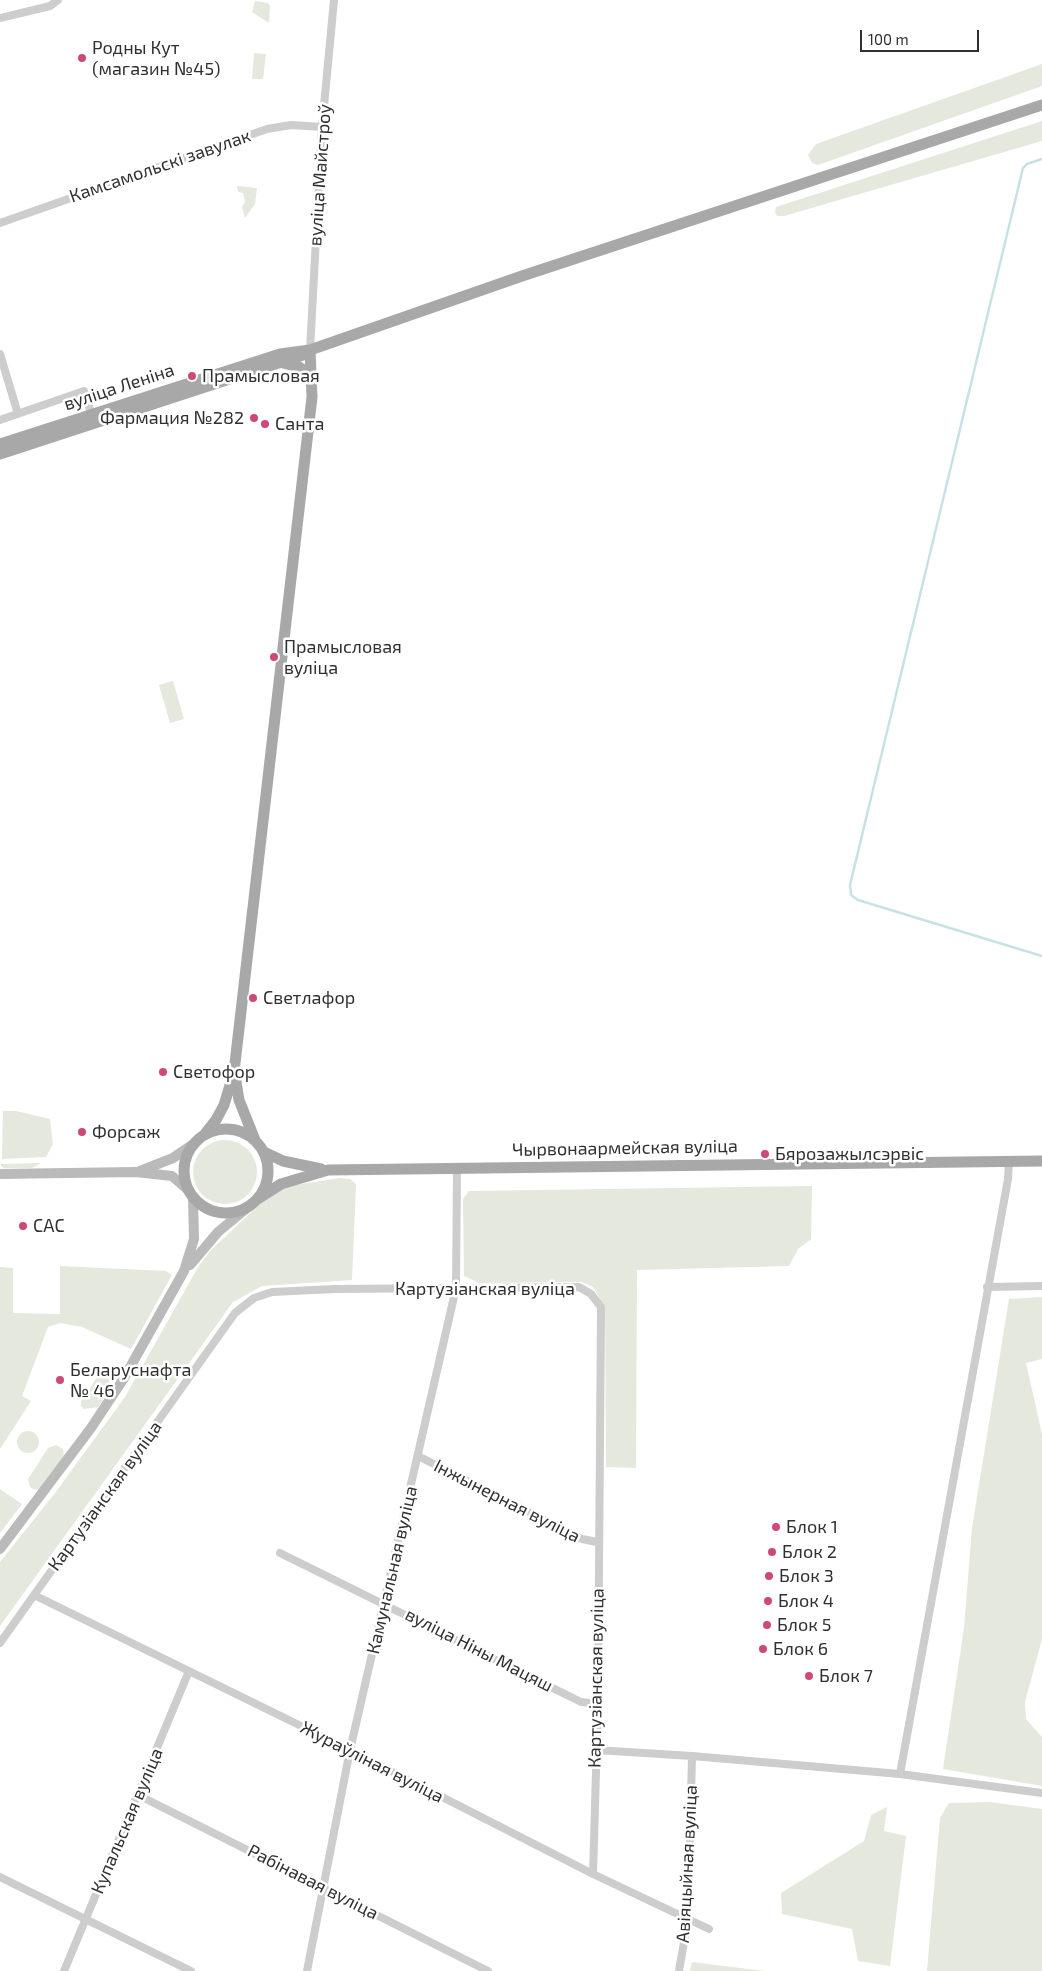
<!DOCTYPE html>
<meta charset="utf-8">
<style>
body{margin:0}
#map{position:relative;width:1042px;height:1971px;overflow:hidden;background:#fff;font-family:"Exo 2",sans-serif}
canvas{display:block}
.scale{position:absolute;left:860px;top:30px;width:119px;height:22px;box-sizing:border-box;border:2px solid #303030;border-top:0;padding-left:6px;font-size:15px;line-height:18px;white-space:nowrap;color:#303030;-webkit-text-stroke:4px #fff;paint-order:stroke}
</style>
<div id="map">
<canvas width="1042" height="1971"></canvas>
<div class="scale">100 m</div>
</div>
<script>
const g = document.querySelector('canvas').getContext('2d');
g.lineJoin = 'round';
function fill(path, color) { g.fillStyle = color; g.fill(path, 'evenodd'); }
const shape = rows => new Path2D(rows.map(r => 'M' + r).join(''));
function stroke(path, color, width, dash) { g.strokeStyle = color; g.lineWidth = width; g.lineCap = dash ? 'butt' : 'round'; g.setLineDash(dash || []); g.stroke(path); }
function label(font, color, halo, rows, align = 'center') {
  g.font = font + ' "Exo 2",sans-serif'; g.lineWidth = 5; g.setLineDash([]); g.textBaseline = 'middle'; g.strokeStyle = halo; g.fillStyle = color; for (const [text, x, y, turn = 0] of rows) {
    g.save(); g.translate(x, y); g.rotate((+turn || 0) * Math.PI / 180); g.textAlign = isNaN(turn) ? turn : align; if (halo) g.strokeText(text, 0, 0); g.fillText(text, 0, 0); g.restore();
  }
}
const green = shape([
 [255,1,268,3,270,6,269,23,252,12],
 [254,53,266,54,263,79,252,79],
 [1042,64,1042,86,818,165,812,163,808,155,816,144],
 [1042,121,1042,141,784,216,777,216,775,212,776,207],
 [237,186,257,188,255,204,245,218,242,207,245,202,243,193,238,192],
 [173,681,184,719,170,723,159,685],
 [3,1111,16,1111,50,1119,53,1144,46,1157,2,1159],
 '193 1172a32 32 0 1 1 64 0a32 32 0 1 1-64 0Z',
 [41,1163,32,1168,4,1168,1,1166,1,1164],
 [339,1178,350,1179,356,1184,352,1280,262,1286,233,1302,0,1626,0,1562,55,1493,125,1397,197,1269,210,1251,259,1205,277,1191,296,1185],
 [812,1186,811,1239,798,1249,789,1266,637,1270,636,1468,606,1467,605,1307,593,1287,582,1282,479,1283,464,1276,463,1199,469,1191],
 [60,1266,166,1271,172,1275,131,1349,82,1327,60,1323,48,1327,22,1396,31,1401,0,1449,0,1267,13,1268,13,1313,60,1314],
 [1042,1297,1042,1359,1026,1363,1042,1434,1042,1639,1025,1702,1026,1719,1042,1737,1042,1786,943,1769,964,1628,972,1528,1009,1299],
 [105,1374,109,1378,110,1389,98,1407,84,1409,81,1406,81,1401,98,1376],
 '17 1442a11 11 0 1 1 22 0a11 11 0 1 1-22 0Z',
 [56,1445,63,1449,64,1456,40,1490,33,1489,30,1487,28,1479,48,1448],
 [0,1489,22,1504,0,1533],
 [990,1802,1042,1809,1042,1971,927,1971,940,1818,949,1803],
 [887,1807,884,1831,906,1836,890,1966,858,1961,852,1929,782,1914,781,1893,864,1841,871,1815],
 [692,1962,765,1971,690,1971]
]);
const stream = shape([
 [1042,159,1027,164,1023,168,850,885,851,895,858,900,1042,956]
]);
const street = shape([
 [0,18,50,6,58,0],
 [0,223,267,129,291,125,322,127],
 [310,350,322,127,334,0],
 [0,354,18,414],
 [0,420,84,391,93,419],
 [987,1287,1042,1286],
 [418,1456,582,1539,597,1542],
 [280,1553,581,1702,598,1704],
 [34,1595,350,1750,593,1874,709,1929],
 [0,1643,235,1313,254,1298,272,1292,335,1289,579,1287,591,1294,601,1307,598,1704,593,1874],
 [596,1750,692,1756,900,1774,1042,1793],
 [900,1774,1008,1179,1009,1161],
 [138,1795,488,1971],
 [0,1877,191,1971],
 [64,1971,189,1671],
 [307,1971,350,1750,456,1288,457,1168],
 [679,1971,688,1919,692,1756]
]);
const secondary = shape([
 [140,1171,173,1158,192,1145],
 [0,1174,136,1172,172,1176,187,1189],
 [190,1265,218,1232,247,1208],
 [0,1549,91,1428,124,1378,184,1271,194,1239,193,1198]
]);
const primary = shape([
 [283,363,299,367,307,373,311,381],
 [0,444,280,354,310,350,522,276,1042,105],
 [0,454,303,355],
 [235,1075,239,1100,255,1140],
 '184 1171a42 42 0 1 1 84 0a42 42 0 1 1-84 0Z',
 [205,1134,216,1120,224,1105,234,1072,312,397,310,350],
 [264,1152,283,1161,321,1169],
 [259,1198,281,1184,328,1170,1042,1161]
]);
const markers = [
 [82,58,5,"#cf4975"],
 [192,376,5,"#cf4975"],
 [254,418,5,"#cf4975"],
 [265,424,5,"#cf4975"],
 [274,657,5,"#cf4975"],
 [253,998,5,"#cf4975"],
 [163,1072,5,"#cf4975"],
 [82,1132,5,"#cf4975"],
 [765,1154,5,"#cf4975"],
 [23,1226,5,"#cf4975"],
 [60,1380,5,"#cf4975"],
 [776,1527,5,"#cf4975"],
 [772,1552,5,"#cf4975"],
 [769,1576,5,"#cf4975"],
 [768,1601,5,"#cf4975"],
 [767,1625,5,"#cf4975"],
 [763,1649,5,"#cf4975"],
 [809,1676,5,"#cf4975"]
];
const poiNames = [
 ["Родны Кут",92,48],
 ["(магазин №45)",92,69],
 ["Прамысловая",202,376],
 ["Фармация №282",244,418,"right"],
 ["Санта",275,424],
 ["Прамысловая",284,647],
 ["вуліца",284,668],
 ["Светлафор",263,998],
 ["Светофор",173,1072],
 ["Форсаж",92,1132],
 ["Бярозажылсэрвіс",775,1154],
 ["САС",33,1226],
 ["Беларуснафта",70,1370],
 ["№ 46",70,1391],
 ["Блок 1",786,1527],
 ["Блок 2",782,1552],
 ["Блок 3",779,1576],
 ["Блок 4",778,1601],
 ["Блок 5",777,1625],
 ["Блок 6",773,1649],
 ["Блок 7",819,1676]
];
const streetNames = [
 ["Камсамольскі завулак",160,166,-19],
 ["вуліца Майстроў",320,175,-86],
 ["вуліца Леніна",119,387,-18],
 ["Чырвонаармейская вуліца",625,1148,-1],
 ["Картузіанская вуліца",485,1289],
 ["Картузіанская вуліца",105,1496,-54],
 ["Інжынерная вуліца",507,1501,27],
 ["Камунальная вуліца",392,1570,-77],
 ["вуліца Ніны Мацяш",479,1650,27],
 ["Картузіанская вуліца",596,1678,-89],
 ["Жураўліная вуліца",372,1762,27],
 ["Купальская вуліца",127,1821,-67],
 ["Авіяцыйная вуліца",687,1864,-87],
 ["Рабінавая вуліца",313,1882,27]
];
fill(green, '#e5e8dd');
stroke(stream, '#c8e1e4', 2.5);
stroke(street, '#cdcdcd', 8);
stroke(secondary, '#bababa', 10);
stroke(primary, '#a8a8a8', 11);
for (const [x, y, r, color] of markers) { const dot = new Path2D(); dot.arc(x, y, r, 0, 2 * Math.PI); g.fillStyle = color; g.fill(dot); stroke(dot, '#fff', 2); }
label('18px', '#303030', '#fff', poiNames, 'left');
label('18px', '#303030', '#fff', streetNames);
</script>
